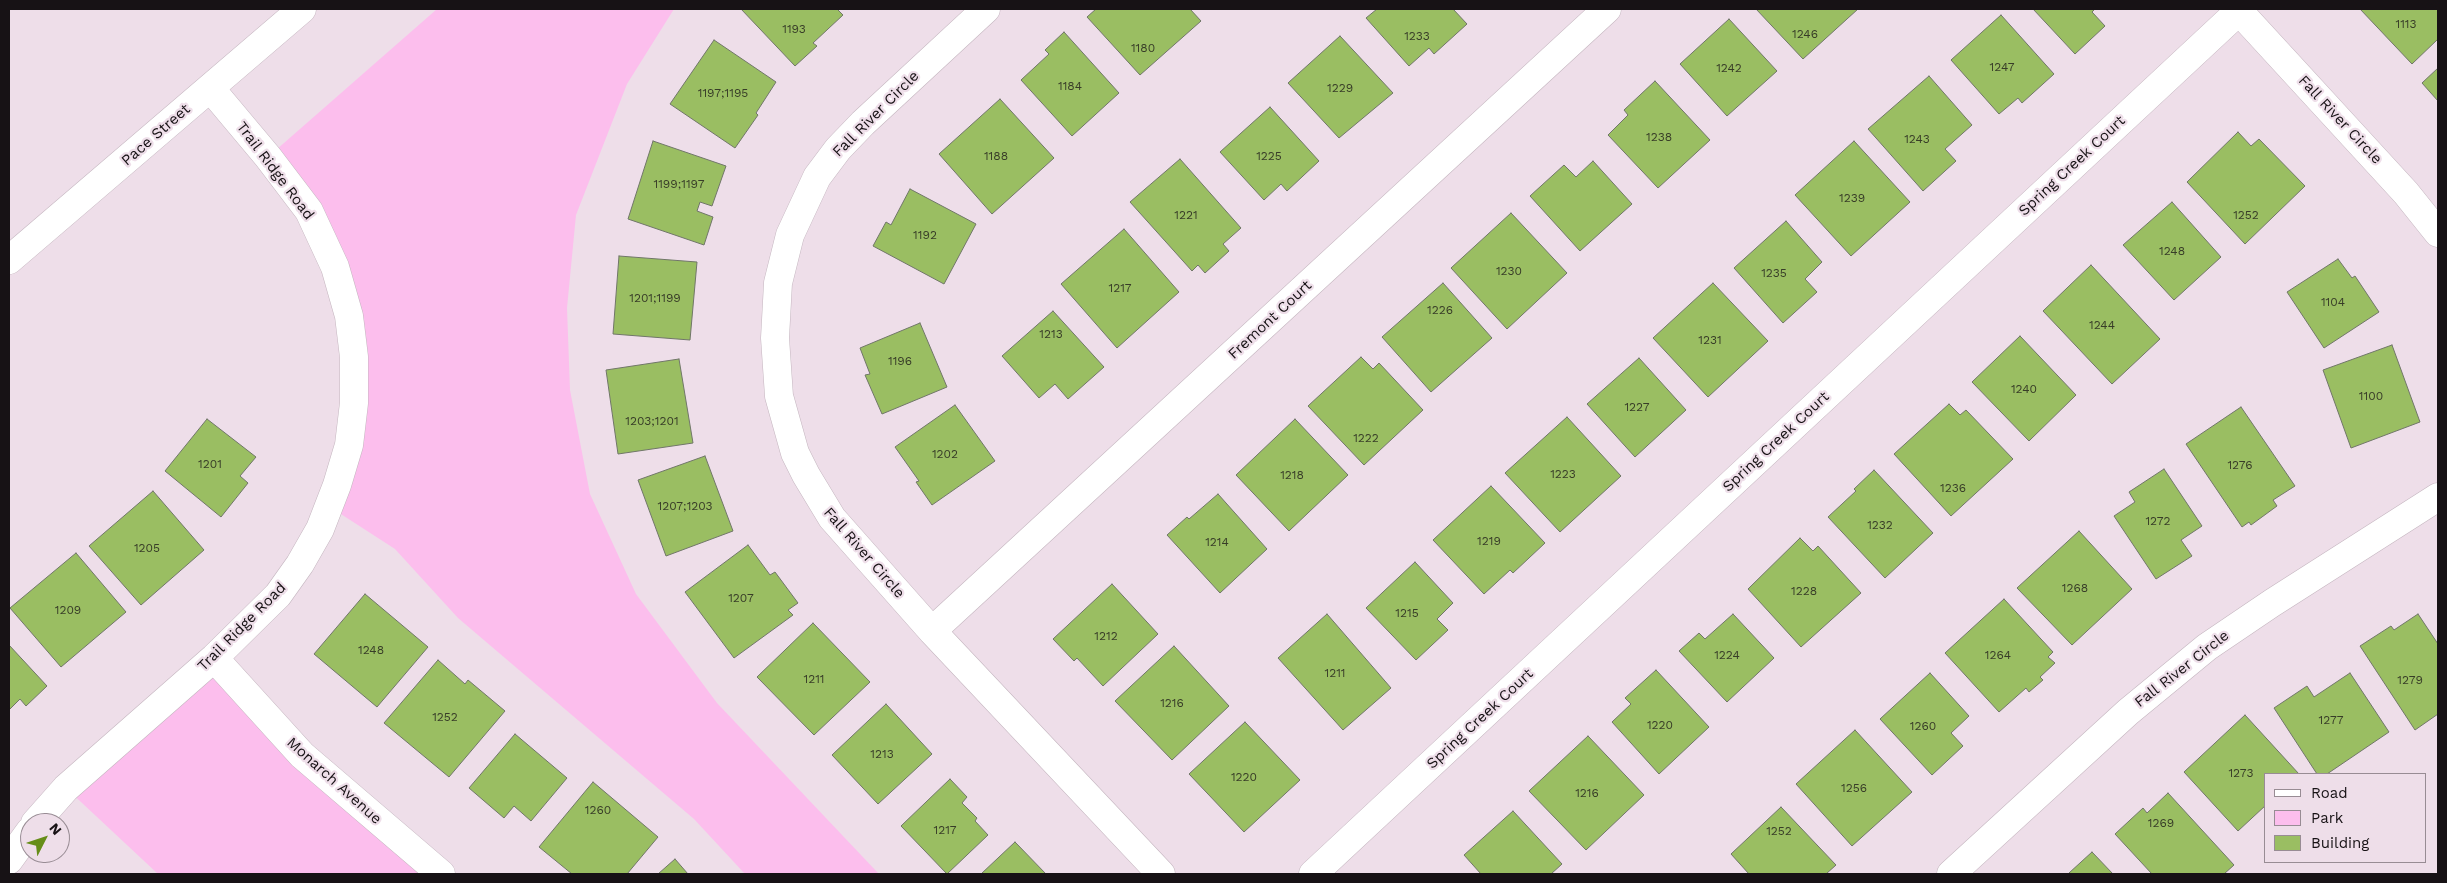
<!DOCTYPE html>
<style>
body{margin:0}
#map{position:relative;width:2447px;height:883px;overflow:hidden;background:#eedee9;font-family:"Work Sans",sans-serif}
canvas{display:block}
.frame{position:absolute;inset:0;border:10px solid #171215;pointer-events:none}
.legend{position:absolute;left:2264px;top:773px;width:162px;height:90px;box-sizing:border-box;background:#eedee9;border:1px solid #988c94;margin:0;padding:6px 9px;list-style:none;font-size:15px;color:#171215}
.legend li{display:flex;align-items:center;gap:10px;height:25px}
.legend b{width:25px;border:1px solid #988c94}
.north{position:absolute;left:20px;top:813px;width:50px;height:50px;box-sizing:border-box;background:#eedee9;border:1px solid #988c94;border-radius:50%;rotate:49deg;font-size:14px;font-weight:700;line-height:20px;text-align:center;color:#171215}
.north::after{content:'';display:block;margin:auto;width:18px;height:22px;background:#668d18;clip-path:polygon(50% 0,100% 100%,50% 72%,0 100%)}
</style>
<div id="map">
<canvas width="2447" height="883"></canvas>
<div class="frame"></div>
<ul class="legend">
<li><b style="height:6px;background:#fff"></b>Road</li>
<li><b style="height:14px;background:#fcbeed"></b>Park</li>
<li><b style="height:14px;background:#9abe62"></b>Building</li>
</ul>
<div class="north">N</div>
</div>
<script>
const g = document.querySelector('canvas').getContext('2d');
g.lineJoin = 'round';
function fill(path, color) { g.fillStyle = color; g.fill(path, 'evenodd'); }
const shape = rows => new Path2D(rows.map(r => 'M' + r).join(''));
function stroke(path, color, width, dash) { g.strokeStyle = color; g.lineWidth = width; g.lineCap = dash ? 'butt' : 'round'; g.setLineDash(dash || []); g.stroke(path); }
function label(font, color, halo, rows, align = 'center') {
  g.font = font + ' "Work Sans",sans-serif'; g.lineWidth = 4.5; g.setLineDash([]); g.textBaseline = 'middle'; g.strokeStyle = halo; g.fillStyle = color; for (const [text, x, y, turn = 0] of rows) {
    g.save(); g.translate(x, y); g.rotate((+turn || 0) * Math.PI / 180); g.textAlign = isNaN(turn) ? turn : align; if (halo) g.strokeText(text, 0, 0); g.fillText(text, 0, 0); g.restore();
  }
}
const green = shape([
 [437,9,674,9,627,84,576,215,567,308,570,390,590,494,636,594,717,703,879,874,745,874,694,819,458,618,395,549,330,507,349,316,268,157],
 [214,658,441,874,158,874,66,788]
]);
const building = shape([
 [741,9,837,9,843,15,813,43,817,46,795,66,741,9],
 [1096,9,1190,9,1201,21,1140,75,1087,17,1096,9],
 [1377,9,1453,9,1467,24,1434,54,1429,48,1409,66,1366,18,1377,9],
 [1756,9,1858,9,1803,59,1756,9],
 [2033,9,2095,9,2092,12,2105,26,2075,54,2033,9],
 [2360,9,2438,9,2438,39,2412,64,2360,9],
 [2001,15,2054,74,2022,103,2018,98,1999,114,1951,60,2001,15],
 [1729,19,1777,71,1727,116,1680,64,1729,19],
 [1064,32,1119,93,1072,136,1021,80,1049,54,1045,50,1064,32],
 [1340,36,1393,93,1339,138,1288,83,1340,36],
 [714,40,776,82,756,113,758,115,735,148,670,104,714,40],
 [2438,68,2438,101,2422,83,2438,68],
 [1929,76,1972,125,1945,149,1956,161,1923,191,1868,129,1929,76],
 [1655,81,1710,140,1658,188,1608,135,1628,115,1624,110,1655,81],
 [1000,99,1054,158,992,214,939,154,1000,99],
 [1270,107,1319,161,1287,191,1281,184,1264,200,1220,152,1270,107],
 [2238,132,2251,146,2259,139,2305,186,2245,244,2187,182,2238,132],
 [653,141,726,166,712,206,700,202,697,211,713,217,704,245,628,219,653,141],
 [1854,141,1910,202,1851,256,1795,195,1854,141],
 [1180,159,1241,228,1223,244,1229,251,1205,273,1198,265,1192,271,1130,202,1180,159],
 [1593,161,1632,204,1580,251,1530,196,1564,165,1576,177,1593,161],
 [910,189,976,224,944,284,873,246,886,222,891,225,910,189],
 [2172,202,2221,257,2174,300,2123,245,2172,202],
 [1511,213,1567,273,1507,329,1451,268,1511,213],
 [1786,221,1822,262,1805,279,1817,292,1783,323,1734,268,1786,221],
 [1124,229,1179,292,1117,348,1061,284,1124,229],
 [619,256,697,262,690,340,613,334,619,256],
 [2338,259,2352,278,2355,276,2379,312,2324,348,2287,292,2338,259],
 [2091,265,2160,339,2112,384,2043,311,2091,265],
 [1443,283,1492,338,1431,392,1382,337,1443,283],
 [1713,283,1768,341,1708,397,1653,338,1713,283],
 [1053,311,1104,367,1068,399,1055,384,1039,398,1002,356,1053,311],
 [920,323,947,387,882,414,865,375,870,374,860,348,920,323],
 [2020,336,2076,395,2029,441,1972,382,2020,336],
 [2392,345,2420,422,2351,448,2323,370,2392,345],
 [1361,357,1373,369,1379,363,1423,410,1364,465,1308,406,1361,357],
 [1639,358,1686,410,1635,457,1587,404,1639,358],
 [679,359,693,443,618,454,606,370,679,359],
 [1949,404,1960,415,1966,410,2013,459,1951,516,1894,454,1949,404],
 [955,405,995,461,932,505,916,482,919,481,895,447,955,405],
 [2241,407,2295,486,2273,500,2277,506,2251,525,2249,522,2242,527,2186,444,2241,407],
 [1567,417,1621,476,1560,532,1505,473,1567,417],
 [207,419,256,457,240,476,248,483,221,517,165,471,207,419],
 [1295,419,1348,475,1289,531,1236,475,1295,419],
 [705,456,733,531,666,556,638,480,705,456],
 [2164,469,2202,526,2181,540,2192,556,2156,579,2114,516,2135,502,2129,492,2164,469],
 [1874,470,1933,533,1885,578,1828,517,1856,491,1854,489,1874,470],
 [1491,486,1545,543,1513,573,1510,570,1484,594,1433,540,1491,486],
 [153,491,204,550,141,605,89,546,153,491],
 [1218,494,1267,549,1220,593,1167,535,1187,517,1189,519,1218,494],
 [2079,531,2132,589,2072,645,2017,588,2079,531],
 [1800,538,1813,551,1818,546,1861,593,1801,647,1748,589,1800,538],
 [748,545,770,575,775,572,798,603,788,610,793,615,734,658,685,592,748,545],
 [76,553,126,612,61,667,10,608,76,553],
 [1415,562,1453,603,1437,619,1448,630,1416,660,1366,608,1415,562],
 [1112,584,1158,634,1103,686,1077,658,1074,661,1053,639,1112,584],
 [365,594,428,647,377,707,314,654,365,594],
 [2004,599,2053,652,2048,657,2055,663,2040,677,2043,680,2029,692,2026,688,1999,712,1945,653,2004,599],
 [1327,614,1391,688,1343,730,1278,658,1327,614],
 [1733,614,1774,658,1727,702,1679,651,1699,633,1705,639,1733,614],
 [2418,614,2438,644,2438,714,2415,730,2360,646,2391,626,2394,630,2418,614],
 [813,623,870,682,814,735,757,677,813,623],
 [9,645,47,686,26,706,20,699,9,710,9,645],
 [1174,646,1229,706,1172,760,1115,701,1174,646],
 [438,660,465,684,468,680,505,711,449,777,384,723,438,660],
 [1656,670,1709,727,1659,774,1612,722,1631,704,1625,698,1656,670],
 [1930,673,1969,716,1951,733,1963,746,1932,775,1880,719,1930,673],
 [2350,673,2389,732,2327,774,2317,774,2274,708,2307,686,2314,697,2350,673],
 [886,704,932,754,878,804,832,755,886,704],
 [2245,715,2299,774,2266,774,2266,805,2238,831,2184,772,2245,715],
 [1245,722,1300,780,1244,832,1189,774,1245,722],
 [1855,730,1912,792,1852,846,1796,784,1855,730],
 [515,734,567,778,531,821,514,806,504,818,469,788,515,734],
 [1588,736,1644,795,1586,850,1529,791,1588,736],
 [950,779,967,797,962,803,977,818,975,821,988,835,947,874,901,826,950,779],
 [593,782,658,837,627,874,572,874,539,847,593,782],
 [2168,793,2234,865,2224,874,2152,874,2115,834,2143,808,2147,813,2168,793],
 [1781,807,1836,865,1826,874,1749,874,1731,854,1781,807],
 [1513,811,1562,864,1551,874,1481,874,1464,855,1513,811],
 [1015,842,1046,874,981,874,1015,842],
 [2092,852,2113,874,2071,874,2069,873,2092,852],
 [675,859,688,874,658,874,675,859]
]);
const street = shape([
 [986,9,863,123,838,149,817,177,790,235,778,283,775,338,779,396,795,453,806,475,832,518,932,631,1161,874],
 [2237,9,2406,193,2438,233],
 [932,631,1607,9],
 [214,658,302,755,441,874],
 [35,823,66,788,214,658,278,595,300,564,320,529,337,485,349,445,354,403,354,357,349,316,335,267,309,211,268,157,211,89],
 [9,860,30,831],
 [1313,874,2239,11],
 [1951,874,2128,712,2207,647,2272,603,2438,497]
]);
const secondary = shape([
 [9,260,302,9]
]);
const numberNames = [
 ["1113",2406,24],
 ["1193",794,29],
 ["1246",1805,34],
 ["1233",1417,36],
 ["1180",1143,48],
 ["1247",2002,67],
 ["1242",1729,68],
 ["1184",1070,86],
 ["1229",1340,88],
 ["1197;1195",723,93],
 ["1238",1659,137],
 ["1243",1917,139],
 ["1188",996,156],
 ["1225",1269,156],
 ["1199;1197",679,184],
 ["1239",1852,198],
 ["1221",1186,215],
 ["1252",2246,215],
 ["1192",925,235],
 ["1248",2172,251],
 ["1230",1509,271],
 ["1235",1774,273],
 ["1217",1120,288],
 ["1201;1199",655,298],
 ["1104",2333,302],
 ["1226",1440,310],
 ["1244",2102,325],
 ["1213",1051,334],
 ["1231",1710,340],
 ["1196",900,361],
 ["1240",2024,389],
 ["1100",2371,396],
 ["1227",1637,407],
 ["1203;1201",652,421],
 ["1222",1366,438],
 ["1202",945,454],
 ["1201",210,464],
 ["1276",2240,465],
 ["1223",1563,474],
 ["1218",1292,475],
 ["1236",1953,488],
 ["1207;1203",685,506],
 ["1272",2158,521],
 ["1232",1880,525],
 ["1219",1489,541],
 ["1214",1217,542],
 ["1205",147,548],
 ["1268",2075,588],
 ["1228",1804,591],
 ["1207",741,598],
 ["1209",68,610],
 ["1215",1407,613],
 ["1212",1106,636],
 ["1248",371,650],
 ["1224",1727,655],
 ["1264",1998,655],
 ["1211",1335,673],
 ["1211",814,679],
 ["1279",2410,680],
 ["1216",1172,703],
 ["1252",445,717],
 ["1277",2331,720],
 ["1220",1660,725],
 ["1260",1923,726],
 ["1213",882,754],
 ["1273",2241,773],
 ["1220",1244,777],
 ["1256",1854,788],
 ["1216",1587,793],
 ["1260",598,810],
 ["1269",2161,823],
 ["1217",945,830],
 ["1252",1779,831]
];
const streetNames = [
 ["Fall River Circle",876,114,-45],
 ["Fall River Circle",2340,120,47],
 ["Pace Street",156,135,-41],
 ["Spring Creek Court",2072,166,-43],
 ["Trail Ridge Road",275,171,53],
 ["Fremont Court",1270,320,-43],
 ["Spring Creek Court",1776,442,-43],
 ["Fall River Circle",864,553,49],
 ["Trail Ridge Road",242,627,-45],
 ["Fall River Circle",2182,669,-38],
 ["Spring Creek Court",1480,719,-43],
 ["Monarch Avenue",334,781,42]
];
fill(green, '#fcbeed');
fill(building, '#9abe62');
stroke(building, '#707668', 1);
stroke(street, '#c4b5bf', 29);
stroke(secondary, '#c4b5bf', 29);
stroke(street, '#fff', 28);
stroke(secondary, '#fff', 28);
label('12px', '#383d28', null, numberNames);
label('15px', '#171215', '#eedee9', streetNames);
</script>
